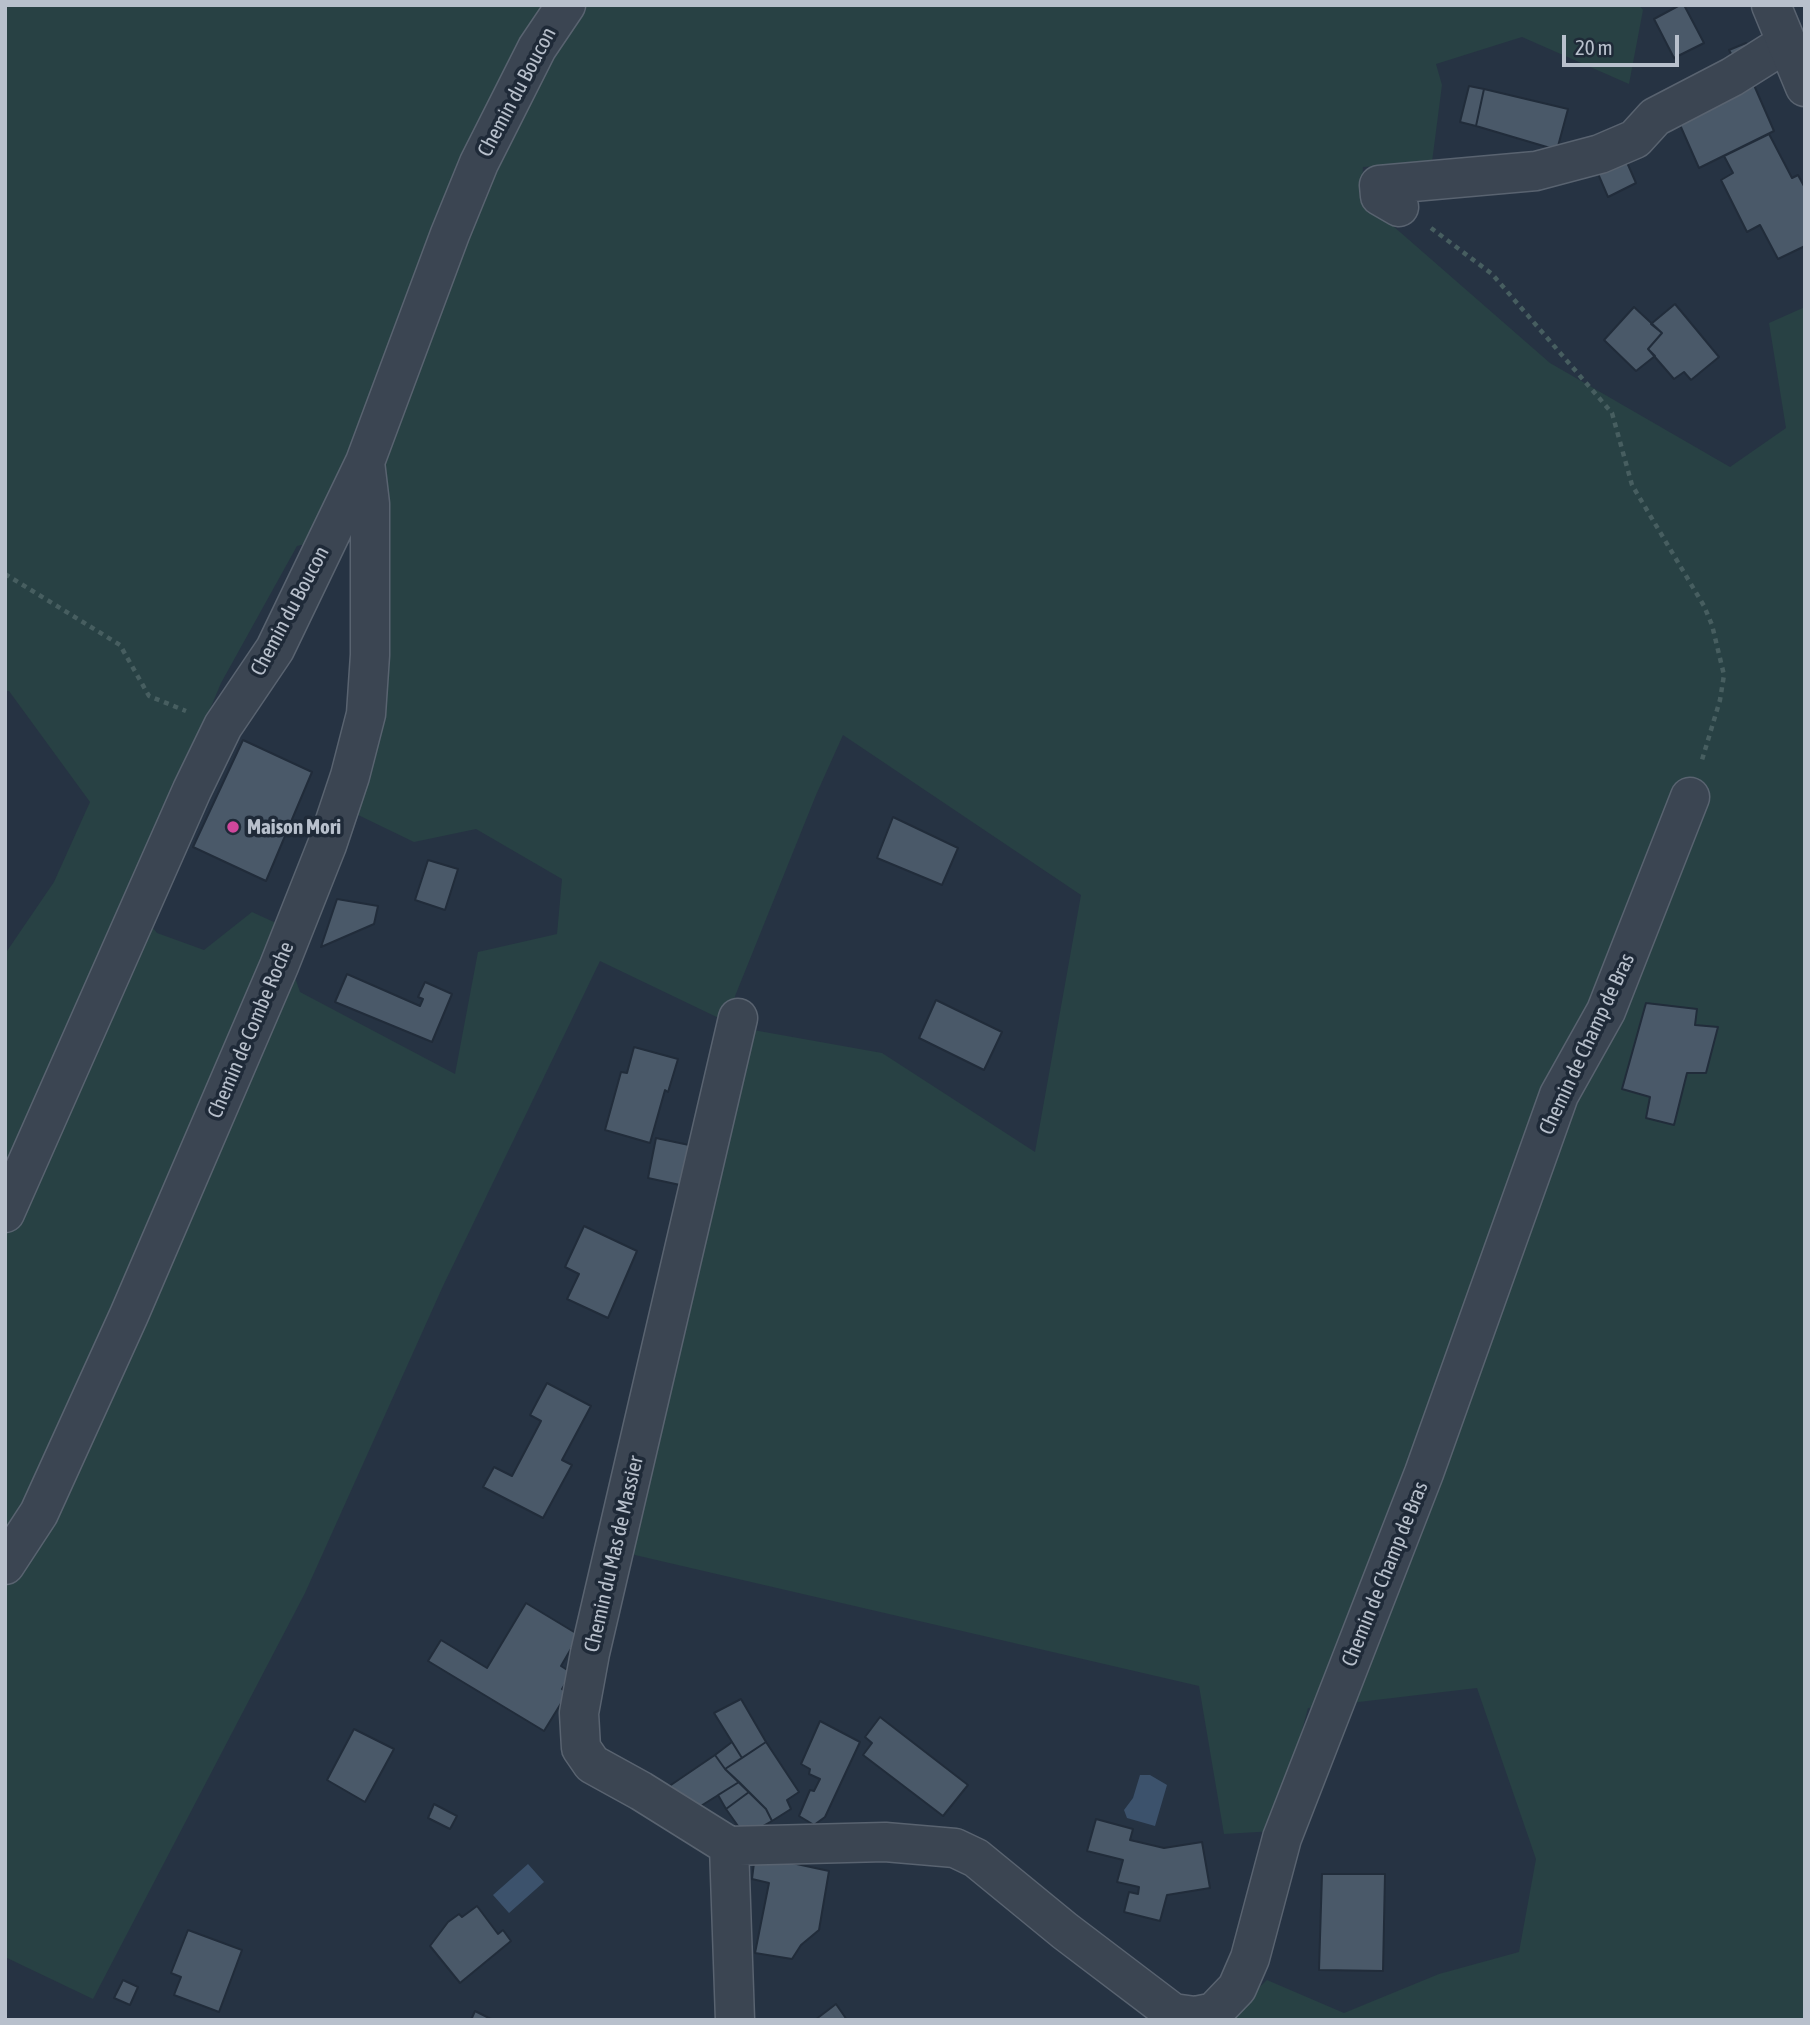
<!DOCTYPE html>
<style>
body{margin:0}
#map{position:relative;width:1810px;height:2025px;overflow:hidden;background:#263343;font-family:"Asap Condensed",sans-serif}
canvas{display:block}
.frame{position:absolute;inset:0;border:7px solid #b8c0cc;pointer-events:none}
.scale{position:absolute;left:1562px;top:35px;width:117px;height:32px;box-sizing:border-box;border:4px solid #b8c0cc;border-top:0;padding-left:9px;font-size:21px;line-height:24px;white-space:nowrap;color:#b8c0cc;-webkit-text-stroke:5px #1f2a38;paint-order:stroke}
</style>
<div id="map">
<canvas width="1810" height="2025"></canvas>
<div class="frame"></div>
<div class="scale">20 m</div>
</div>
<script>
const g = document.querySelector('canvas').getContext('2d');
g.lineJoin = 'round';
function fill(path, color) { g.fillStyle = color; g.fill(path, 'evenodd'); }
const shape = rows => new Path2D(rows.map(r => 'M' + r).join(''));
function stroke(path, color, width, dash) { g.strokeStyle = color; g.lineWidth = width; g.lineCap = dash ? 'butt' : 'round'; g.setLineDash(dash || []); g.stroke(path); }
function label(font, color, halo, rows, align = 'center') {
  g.font = font + ' "Asap Condensed",sans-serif'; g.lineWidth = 7; g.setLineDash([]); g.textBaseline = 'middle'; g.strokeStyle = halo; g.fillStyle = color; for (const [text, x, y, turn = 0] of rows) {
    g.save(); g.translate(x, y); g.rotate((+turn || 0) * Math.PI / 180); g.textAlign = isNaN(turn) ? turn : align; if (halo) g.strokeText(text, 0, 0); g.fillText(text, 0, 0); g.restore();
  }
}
const green = shape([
 [5,5,1639,5,1643,10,1629,84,1522,37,1436,64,1442,85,1432,162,1363,167,1361,198,1550,363,1730,467,1786,428,1769,323,1805,307,1805,2020,1225,2020,1267,1980,1344,2013,1439,1974,1519,1952,1536,1859,1477,1688,1308,1708,1275,1831,1224,1834,1199,1686,622,1552,742,1028,882,1053,1035,1152,1081,895,843,735,816,795,725,1021,600,961,443,1286,305,1593,93,1999,5,1957,5,954,54,882,90,802,9,691,5,691],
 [386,526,354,813,414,842,476,829,562,879,557,934,478,952,455,1074,300,992,276,923,252,912,204,950,157,933,130,900,221,683,297,546]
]);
const water = shape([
 [1140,1775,1150,1775,1167,1785,1155,1826,1127,1818,1124,1810,1133,1798],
 [528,1864,544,1882,509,1913,493,1895]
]);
const building = shape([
 [1680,5,1684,5,1704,43,1674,58,1654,19,1680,5],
 [1746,43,1750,53,1735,61,1729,50,1746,43],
 [1750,76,1774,131,1699,168,1673,109,1750,76],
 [1469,86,1484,89,1476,126,1460,122,1469,86],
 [1484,89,1568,109,1557,150,1476,126,1484,89],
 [1769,134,1792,178,1798,175,1805,188,1805,246,1778,259,1760,225,1747,232,1721,180,1733,173,1724,156,1769,134],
 [1622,151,1636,183,1608,197,1593,162,1622,151],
 [1675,304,1719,357,1691,380,1684,372,1674,379,1648,349,1662,333,1651,324,1675,304],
 [1634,307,1662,333,1648,349,1655,356,1636,371,1604,340,1634,307],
 [243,740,312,772,266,881,193,847,243,740],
 [893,817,958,848,942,885,877,858,893,817],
 [428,860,458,869,445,910,415,900,428,860],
 [337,899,378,906,374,924,321,947,337,899],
 [347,974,420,1006,423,999,418,997,425,982,452,994,432,1042,335,1002,347,974],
 [936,1000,1002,1032,984,1070,919,1038,936,1000],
 [1646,1003,1697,1009,1695,1025,1718,1027,1706,1073,1687,1073,1674,1125,1646,1118,1650,1097,1622,1089,1646,1003],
 [634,1047,678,1059,668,1092,665,1090,650,1143,605,1130,621,1072,627,1073,634,1047],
 [656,1138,689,1145,680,1185,648,1178,656,1138],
 [584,1226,637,1251,608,1318,567,1299,579,1274,565,1267,584,1226],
 [547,1383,591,1406,562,1460,572,1465,543,1518,483,1487,494,1467,512,1476,541,1421,530,1415,547,1383],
 [526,1603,579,1635,561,1666,572,1673,562,1689,568,1692,544,1731,428,1661,441,1640,487,1668,526,1603],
 [741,1699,766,1742,742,1758,714,1713,741,1699],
 [880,1717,968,1785,943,1816,863,1755,872,1743,865,1737,880,1717],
 [820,1721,860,1742,825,1817,814,1825,799,1816,810,1790,814,1791,820,1779,809,1774,810,1769,801,1764,820,1721],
 [354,1729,394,1749,365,1802,327,1780,354,1729],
 [732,1742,742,1758,725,1769,715,1755,732,1742],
 [766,1742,799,1792,787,1800,791,1809,772,1821,766,1809,725,1769,766,1742],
 [715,1755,725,1769,739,1782,696,1809,665,1789,715,1755],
 [739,1782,749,1792,726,1809,718,1795,739,1782],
 [749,1792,766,1809,772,1821,745,1836,726,1809,749,1792],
 [434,1804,457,1816,450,1829,428,1818,434,1804],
 [1096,1819,1133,1829,1130,1840,1164,1848,1202,1842,1210,1888,1167,1895,1160,1921,1124,1912,1129,1892,1138,1894,1139,1887,1117,1882,1123,1860,1087,1851,1096,1819],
 [755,1855,829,1871,819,1930,801,1945,792,1959,755,1953,769,1883,752,1879,755,1855],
 [1322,1874,1385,1874,1383,1971,1319,1970,1322,1874],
 [477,1906,498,1934,503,1930,511,1941,460,1983,430,1946,448,1922,459,1914,462,1917,477,1906],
 [188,1930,242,1950,219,2012,174,1995,181,1977,171,1973,188,1930],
 [123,1980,138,1987,130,2005,114,1998,123,1980],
 [836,2004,847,2020,815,2020,836,2004],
 [475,2011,493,2020,471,2020,475,2011]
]);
const path = shape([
 [1431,228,1492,274,1612,413,1632,485,1704,606,1712,625,1724,675,1720,700,1702,760],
 [5,574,120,645,149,696,186,711]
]);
const minor = shape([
 [1399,207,1380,196,1379,185,1536,171,1600,154,1635,139,1655,117,1732,77,1786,43],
 [5,1213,192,790,223,726,275,649,365,462,450,234,479,163,537,48,566,5],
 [5,1565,39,1513,129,1315,279,966,327,845,350,776,366,714,370,655,370,504,365,462],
 [729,1846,885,1842,955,1848,976,1858,1065,1931,1173,2013,1195,2016,1214,2012,1237,1988,1250,1958,1282,1838,1424,1473,1559,1095,1606,1011,1690,797],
 [729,1846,641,1791,592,1764,581,1748,579,1713,590,1653,738,1018],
 [729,1846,735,2020]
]);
const tertiary = shape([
 [1771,5,1805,87]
]);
const markers = [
 [233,827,7,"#d1479c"]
];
const streetNames = [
 ["Chemin du Boucon",517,92,-62],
 ["Chemin du Boucon",290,611,-62],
 ["Chemin de Combe Roche",251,1030,-67],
 ["Chemin de Champ de Bras",1587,1044,-65],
 ["Chemin du Mas de Massier",614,1554,-77],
 ["Chemin de Champ de Bras",1385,1574,-68]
];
const poiNames = [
 ["Maison Mori",247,827]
];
fill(green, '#284144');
fill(water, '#3c526c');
fill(building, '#4a5969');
stroke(building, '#212c3a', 2);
stroke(minor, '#596370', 41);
stroke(tertiary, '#596370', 41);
stroke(path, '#475e60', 4.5, [5, 5]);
stroke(minor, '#3b4552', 38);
stroke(tertiary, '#3b4552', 38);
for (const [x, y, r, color] of markers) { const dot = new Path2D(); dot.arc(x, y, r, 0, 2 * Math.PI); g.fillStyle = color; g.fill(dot); stroke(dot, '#1f2a38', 2.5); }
label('21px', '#b8c0cc', '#1f2a38', streetNames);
label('bold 21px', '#b8c0cc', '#1f2a38', poiNames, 'left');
</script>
